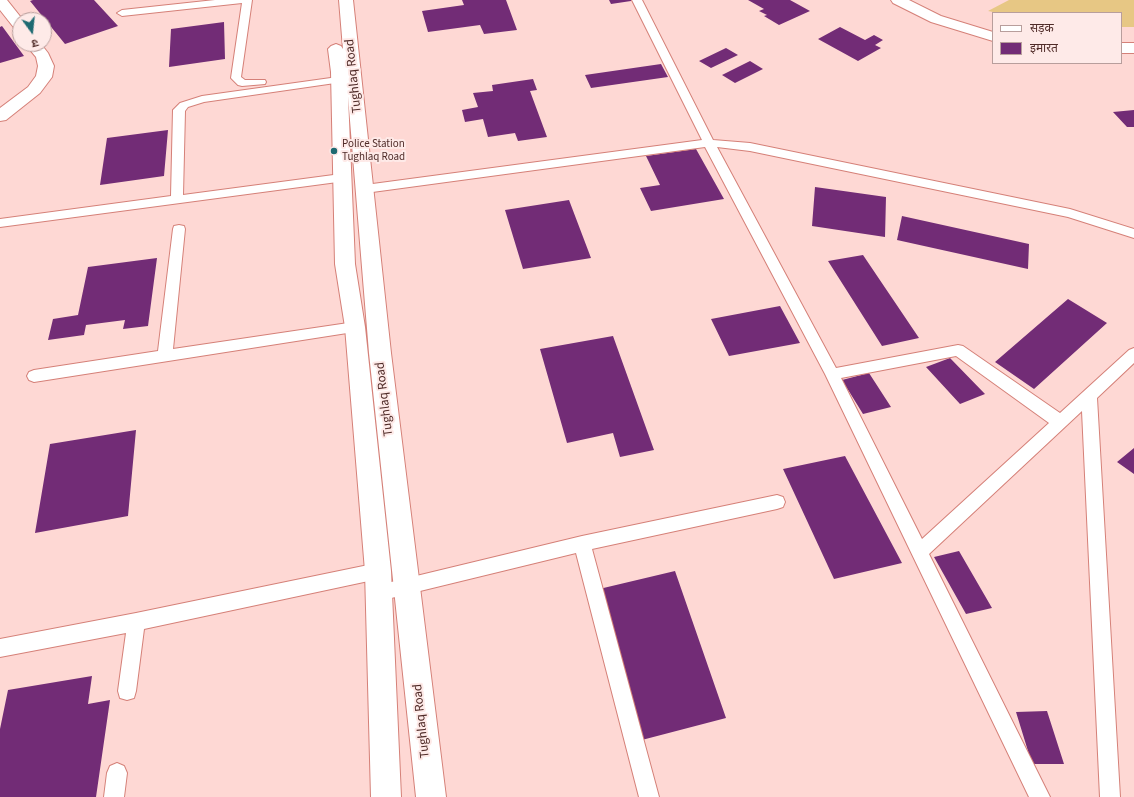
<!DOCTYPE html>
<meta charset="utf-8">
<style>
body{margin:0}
#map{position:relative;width:1134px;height:797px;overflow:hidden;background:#fed8d4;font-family:"Source Sans 3","Noto Sans Devanagari",sans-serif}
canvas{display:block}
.legend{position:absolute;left:992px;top:12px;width:130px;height:52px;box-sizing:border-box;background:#feeae8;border:1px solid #b89e9c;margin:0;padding:5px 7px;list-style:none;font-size:12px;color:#502c29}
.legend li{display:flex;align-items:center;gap:8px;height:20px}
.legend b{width:20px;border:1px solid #b89e9c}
.north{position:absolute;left:12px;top:12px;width:40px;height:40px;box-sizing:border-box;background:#feeae8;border:1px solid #b89e9c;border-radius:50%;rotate:165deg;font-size:11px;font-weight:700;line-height:16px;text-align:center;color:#502c29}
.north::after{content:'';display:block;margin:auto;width:14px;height:18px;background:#1e6a72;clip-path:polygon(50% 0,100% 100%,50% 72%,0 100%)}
</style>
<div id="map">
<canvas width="1134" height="797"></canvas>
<ul class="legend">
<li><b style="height:5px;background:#fff"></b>सड़क</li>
<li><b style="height:11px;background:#722c76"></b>इमारत</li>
</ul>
<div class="north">उ</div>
</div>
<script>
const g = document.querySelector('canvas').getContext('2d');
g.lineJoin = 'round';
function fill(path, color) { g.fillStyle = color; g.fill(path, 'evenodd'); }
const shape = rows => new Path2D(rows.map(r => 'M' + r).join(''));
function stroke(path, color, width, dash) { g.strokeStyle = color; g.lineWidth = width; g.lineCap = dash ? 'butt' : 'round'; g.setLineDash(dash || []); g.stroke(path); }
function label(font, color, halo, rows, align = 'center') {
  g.font = font + ' "Source Sans 3",sans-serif'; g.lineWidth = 4; g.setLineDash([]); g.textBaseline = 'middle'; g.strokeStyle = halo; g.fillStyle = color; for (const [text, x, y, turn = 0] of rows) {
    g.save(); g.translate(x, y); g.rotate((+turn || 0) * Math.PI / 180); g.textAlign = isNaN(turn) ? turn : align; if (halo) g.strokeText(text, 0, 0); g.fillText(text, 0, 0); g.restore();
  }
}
const green = shape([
 [1009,0,1134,0,1134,27,1121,27,1121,13,998,13,988,11]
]);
const building = shape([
 [33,0,94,0,118,26,65,44,30,1],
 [462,0,506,0,517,30,484,34,480,25,428,32,422,11,464,5],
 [609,0,631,0,631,1,611,4],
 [748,0,790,0,810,11,779,25,764,16,767,15,759,11,764,9],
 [224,22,225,59,169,67,171,29],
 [2,26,24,56,0,63,0,27],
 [840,27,865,40,874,35,883,40,875,45,881,48,858,61,818,39],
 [726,48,738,55,711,68,699,61],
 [750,61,763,69,735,83,722,75],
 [661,64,668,77,591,88,585,75],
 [533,79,537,90,530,91,547,137,518,141,515,133,488,137,483,119,465,122,462,110,478,107,473,93,493,91,492,85],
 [1134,110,1134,127,1127,127,1113,112],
 [168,130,164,176,100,185,107,138],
 [696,149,724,199,651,211,640,188,660,185,646,156],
 [815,187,886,197,885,237,812,226],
 [569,200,591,258,523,269,505,210],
 [902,216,1029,244,1028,269,897,240],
 [863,255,919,338,882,346,828,261],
 [157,258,148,326,123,329,125,320,86,325,84,335,48,340,53,319,78,315,88,267],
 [1068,299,1107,323,1034,389,995,362],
 [780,306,800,343,729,356,711,319],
 [613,336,654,450,620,457,613,433,567,443,540,349],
 [950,358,985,394,960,404,926,367],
 [869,373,891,407,863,414,842,380],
 [136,430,128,516,35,533,50,444],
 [1134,448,1134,474,1117,462],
 [845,456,902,563,834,579,783,469],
 [959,551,992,608,966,614,934,557],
 [675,571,726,718,638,741,595,590],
 [92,676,88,704,110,700,96,797,0,797,0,729,8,690],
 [1047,711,1064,764,1032,764,1016,712]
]);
const lane = shape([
 [215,0,252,0,241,77,245,80,265,80,266,82,265,84,242,86,238,85,231,78,242,3,122,16,117,13,122,10,215,0],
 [632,0,642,0,713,140,750,143,1070,209,1134,229,1134,238,1068,217,750,151,717,147,836,368,958,345,963,346,1060,413,1129,350,1134,348,1134,363,1097,398,1120,797,1100,797,1082,411,929,554,1050,797,1029,797,825,374,705,147,365,193,359,189,365,185,702,140,632,0],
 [956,356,1049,423,922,539,841,378,956,356],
 [338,77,342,78,343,80,342,82,204,102,188,107,185,111,183,195,341,174,345,175,347,178,345,181,0,227,0,219,171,196,173,110,180,103,202,96,338,77],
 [179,225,184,226,185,229,173,349,355,322,360,323,362,327,360,331,34,382,29,380,27,376,29,372,34,370,158,351,173,229,174,226,179,225],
 [777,495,783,497,785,502,783,507,777,509,592,549,659,797,639,797,576,553,379,601,373,599,370,593,373,587,379,585,582,536,777,495],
 [378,563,384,565,387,571,384,577,378,579,144,629,136,691,134,698,127,700,120,698,118,691,126,633,0,657,0,639,136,613,378,563],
 [117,763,124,766,127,773,124,797,104,797,107,773,110,766,117,763]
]);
const street = shape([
 [0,0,7,0,23,20,20,20,20,30,15,29,0,10,0,0],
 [891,0,909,0,941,16,993,32,993,41,931,22,893,3,891,0],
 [1121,43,1134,43,1134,53,1121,53,1121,43],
 [25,44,41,44,48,53,54,66,52,77,40,93,6,120,0,121,0,108,28,87,36,76,38,66,36,57,25,44]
]);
const secondary = shape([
 [339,0,353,0,391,353,446,797,416,797,369,353,348,96,355,264,365,327,391,571,401,797,371,797,365,571,345,327,335,264,331,72,328,49,331,46,336,44,341,46,343,49,339,0]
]);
const markers = [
 [334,151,4,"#1e6a72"]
];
const farPoinames = [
 ["Police Station",342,145],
 ["Tughlaq Road",342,158]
];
const streetNames = [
 ["Tughlaq Road",354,76,-96],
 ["Tughlaq Road",385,399,-97],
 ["Tughlaq Road",422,721,-96]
];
fill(green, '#e7c784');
fill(building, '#722c76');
stroke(lane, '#d58078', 2);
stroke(street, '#d58078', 2);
stroke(secondary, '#d58078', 2);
fill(lane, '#fff');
fill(street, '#fff');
fill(secondary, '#fff');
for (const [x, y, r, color] of markers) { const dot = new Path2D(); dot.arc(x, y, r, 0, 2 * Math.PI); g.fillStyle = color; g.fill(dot); stroke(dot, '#feeae8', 1.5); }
label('11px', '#502c29', '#feeae8', farPoinames, 'left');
label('13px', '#502c29', '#feeae8', streetNames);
</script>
